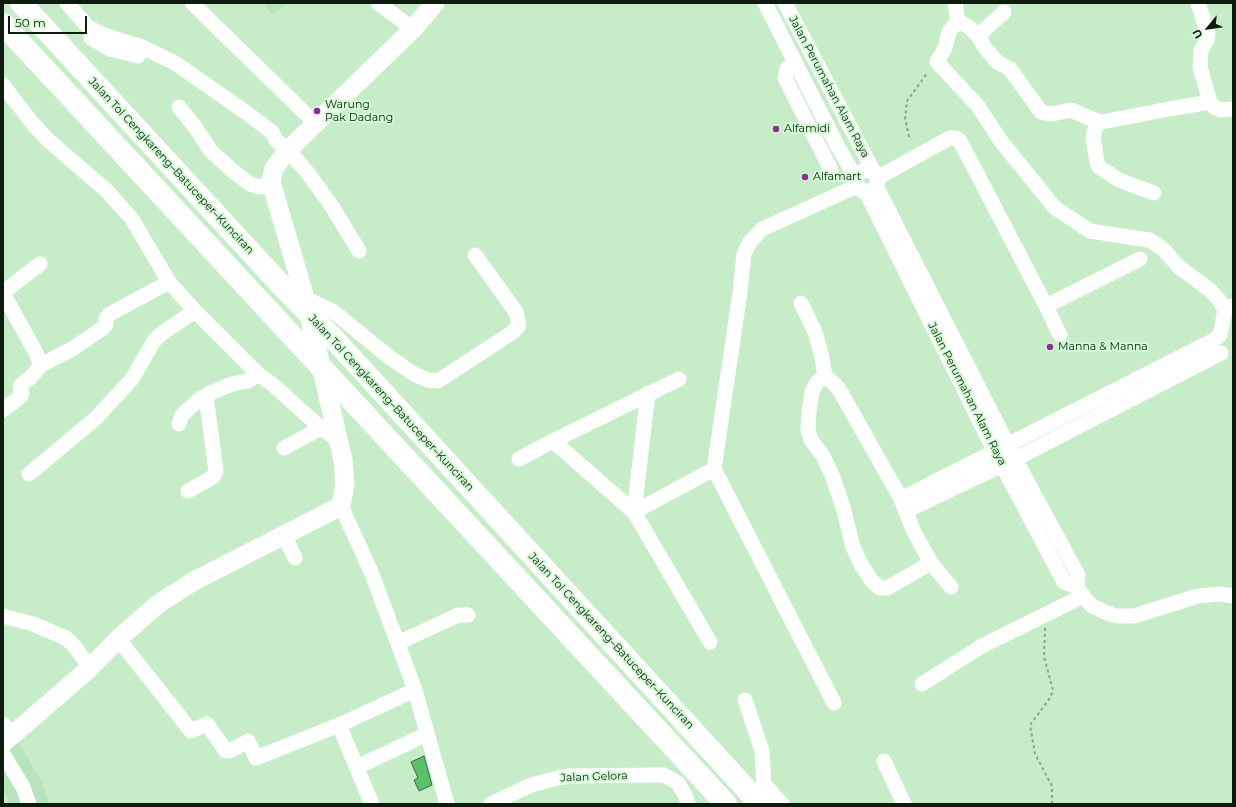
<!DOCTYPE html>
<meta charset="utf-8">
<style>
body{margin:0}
#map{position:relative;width:1236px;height:807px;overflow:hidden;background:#c6edc8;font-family:Montserrat,sans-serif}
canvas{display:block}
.frame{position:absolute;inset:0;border:4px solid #0e1c0f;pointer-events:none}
.north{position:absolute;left:1188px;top:8px;width:40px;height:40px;-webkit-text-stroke:3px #d3fad5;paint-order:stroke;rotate:241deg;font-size:11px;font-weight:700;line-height:16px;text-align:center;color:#0e1c0f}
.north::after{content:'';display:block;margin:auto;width:14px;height:18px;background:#0e1c0f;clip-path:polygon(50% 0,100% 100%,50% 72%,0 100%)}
.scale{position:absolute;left:8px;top:16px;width:79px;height:18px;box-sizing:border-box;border:2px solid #0e1c0f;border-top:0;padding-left:5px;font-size:12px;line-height:14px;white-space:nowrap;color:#0e1c0f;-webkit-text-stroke:3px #d3fad5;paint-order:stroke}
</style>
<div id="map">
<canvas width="1236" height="807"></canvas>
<div class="frame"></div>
<div class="north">U</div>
<div class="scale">50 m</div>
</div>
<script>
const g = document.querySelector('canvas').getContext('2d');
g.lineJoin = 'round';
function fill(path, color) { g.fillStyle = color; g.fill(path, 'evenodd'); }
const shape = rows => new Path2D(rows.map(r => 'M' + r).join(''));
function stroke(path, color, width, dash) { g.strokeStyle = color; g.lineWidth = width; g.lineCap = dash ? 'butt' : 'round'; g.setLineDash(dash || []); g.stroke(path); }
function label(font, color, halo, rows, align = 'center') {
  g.font = font + ' Montserrat,sans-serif'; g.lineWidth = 4; g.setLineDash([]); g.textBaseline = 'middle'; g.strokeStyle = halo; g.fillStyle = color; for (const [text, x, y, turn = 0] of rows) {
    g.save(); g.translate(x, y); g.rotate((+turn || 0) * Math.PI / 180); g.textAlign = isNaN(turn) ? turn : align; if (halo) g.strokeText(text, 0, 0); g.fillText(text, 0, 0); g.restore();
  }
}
const built = shape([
 [263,3,289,3,272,15],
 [18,741,41,780,49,804,10,804,3,790,3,756]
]);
const building = shape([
 [424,756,432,785,419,791,414,780,418,778,411,762,424,756]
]);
const path = shape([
 [909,137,905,118,907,101,928,72],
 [1045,628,1044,657,1053,690,1050,698,1030,725,1035,754,1052,786,1052,804]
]);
const minor = shape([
 [67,3,88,27,106,36,142,47,175,63,244,111,272,132,276,140,288,150,307,172,331,205,359,251],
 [192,3,315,123],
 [378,3,413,29],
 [765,3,838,147,856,178],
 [785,3,877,178,878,182,874,189,866,192,859,189,856,182,857,175,865,170,873,172],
 [955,3,958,21,949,32,945,48,937,62,978,106,1000,140,1055,208,1090,231,1149,240,1162,248,1179,267,1210,290,1219,300,1225,310],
 [1198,3,1208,34,1207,40,1201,50,1200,67,1210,102,1214,107,1221,110,1233,109],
 [958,21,969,27,978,36,986,49,997,62,1010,69,1041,112,1052,114,1071,110,1099,122,1102,122,1169,109,1210,102],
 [978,36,1004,12],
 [91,38,110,49,138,56],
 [795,61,787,69,785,78,831,170],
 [3,85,33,124,48,140,107,191,132,219,169,282,195,311,258,374,272,384,321,428,337,439],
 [179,107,195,127,211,151,233,171,250,184,260,187,271,182],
 [1099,122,1096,126,1093,137,1097,162,1099,167,1119,180,1154,193],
 [877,178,950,138,956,138,960,141,1046,306,1140,259],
 [876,186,1015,459,1078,575,1077,587,1083,596,1092,606,1105,612,1116,616,1134,616,1198,596,1220,594,1233,596],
 [866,192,995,452,1064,582,1077,587],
 [40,264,6,290,5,297,35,351,41,365],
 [305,298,334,312,389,357,414,374,428,380,438,381,513,332,519,325,516,312,475,255],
 [801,303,815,332,822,357,825,377,831,381,839,389,848,405,901,499,914,532,931,563,951,587],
 [1046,306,1060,335],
 [825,377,817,382,812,392,809,411,808,430,811,440,823,456,832,475,843,507,853,547,862,566,872,581,880,588,887,588,931,563],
 [648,393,634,512,710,642],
 [3,410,20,397,22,394,20,387,22,384,31,377,41,365,72,349,103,328,106,324,106,319,110,314,169,282],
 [179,424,182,415,200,399,206,396],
 [553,441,634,512,714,469],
 [284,448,321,428],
 [519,459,553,441,679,379],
 [29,474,96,418,132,379,154,341,161,334,195,311],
 [188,491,213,477,216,471,206,396,208,394,232,384,248,381,258,374],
 [901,499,1214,340,1220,335,1225,310,1233,306],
 [341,506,372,574,415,690,447,804],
 [906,511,1015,459,1221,353],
 [284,535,295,558],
 [3,616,33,624,66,638,75,647,90,668],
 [118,639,154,684,191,731,207,724,225,750,227,751,230,751,248,741,256,758,339,725,415,690],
 [398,643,458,615,468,615],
 [922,684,982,646,1083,596],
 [745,700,762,751,764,784,782,804],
 [834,703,714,469,740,292,744,254,750,242,762,229,857,186],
 [3,724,13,734],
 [339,725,371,802],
 [3,754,23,787,29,804],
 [884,761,904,804],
 [357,767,427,734],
 [491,804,531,785,558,778,570,776,652,775,664,775,678,783,686,797,688,804]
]);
const major = shape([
 [3,743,90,668,118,639,158,604,194,581,341,506,345,484,343,460,305,298,271,182,274,168,288,150,413,29,435,3]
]);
const highway = shape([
 [21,3,282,286,333,338,760,804],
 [3,24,726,804]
]);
const markers = [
 [317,111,4,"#902c92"],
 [776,129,4,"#902c92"],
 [805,177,4,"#902c92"],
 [1050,347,4,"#902c92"]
];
const streetNames = [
 ["Jalan Perumahan Alam Raya",829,87,62],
 ["Jalan Tol Cengkareng–Batuceper–Kunciran",171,166,47],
 ["Jalan Perumahan Alam Raya",967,394,63],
 ["Jalan Tol Cengkareng–Batuceper–Kunciran",391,403,47],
 ["Jalan Tol Cengkareng–Batuceper–Kunciran",611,641,47],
 ["Jalan Gelora",594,777,-2]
];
const poiNames = [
 ["Warung",325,105],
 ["Pak Dadang",325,118],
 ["Alfamidi",784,129],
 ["Alfamart",813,177],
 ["Manna & Manna",1058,347]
];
fill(built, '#b7e4ba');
fill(building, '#5ac069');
stroke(building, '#446748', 1);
stroke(path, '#88a689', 2, [3, 3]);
stroke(minor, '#fff', 15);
stroke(major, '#fff', 19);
stroke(highway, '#fff', 22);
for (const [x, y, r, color] of markers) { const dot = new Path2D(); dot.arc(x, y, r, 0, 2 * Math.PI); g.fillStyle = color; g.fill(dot); stroke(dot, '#d3fad5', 1.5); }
label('11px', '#0e1c0f', '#d3fad5', streetNames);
label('11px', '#0e1c0f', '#d3fad5', poiNames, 'left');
</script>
